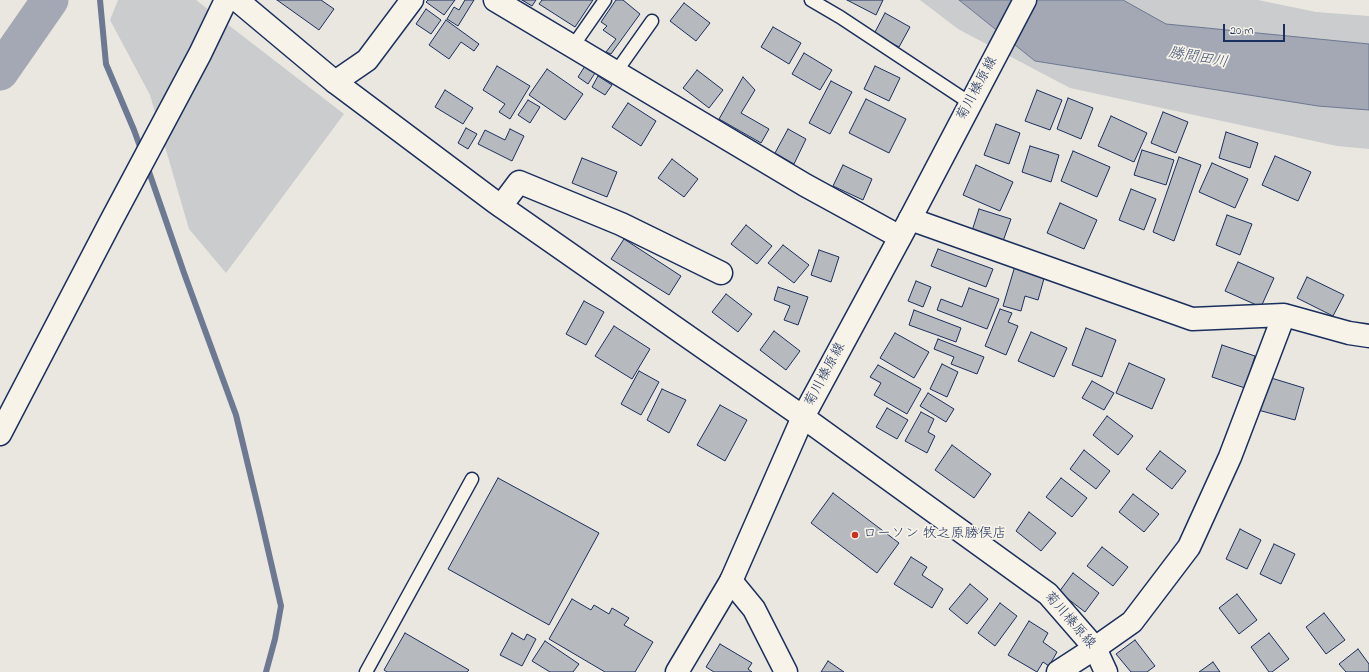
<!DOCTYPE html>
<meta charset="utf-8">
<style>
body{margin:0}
#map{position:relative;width:1369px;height:672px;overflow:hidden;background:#eae7e0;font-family:"Indie Flower",sans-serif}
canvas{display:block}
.scale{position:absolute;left:1223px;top:24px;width:62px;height:18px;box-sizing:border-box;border:2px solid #1b2f5e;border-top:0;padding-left:5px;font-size:12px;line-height:14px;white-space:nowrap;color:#1b2f5e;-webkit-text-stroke:3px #f7f3e8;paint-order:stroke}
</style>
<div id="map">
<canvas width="1369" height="672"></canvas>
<div class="scale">20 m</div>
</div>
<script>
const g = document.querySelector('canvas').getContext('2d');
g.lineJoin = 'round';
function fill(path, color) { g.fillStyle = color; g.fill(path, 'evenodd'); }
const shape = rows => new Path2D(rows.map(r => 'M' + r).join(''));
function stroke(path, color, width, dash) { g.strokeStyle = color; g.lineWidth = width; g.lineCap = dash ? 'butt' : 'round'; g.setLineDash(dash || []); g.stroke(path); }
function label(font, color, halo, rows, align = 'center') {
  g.font = font + ' "Indie Flower","Klee One",sans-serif'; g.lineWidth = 3.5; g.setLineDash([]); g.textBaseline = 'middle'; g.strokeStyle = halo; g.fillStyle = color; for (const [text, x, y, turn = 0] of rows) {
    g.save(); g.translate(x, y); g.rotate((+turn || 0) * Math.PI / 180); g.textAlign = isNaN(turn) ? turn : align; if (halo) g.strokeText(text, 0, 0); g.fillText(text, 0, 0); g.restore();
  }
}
const green = shape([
 [118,0,196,0,344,114,226,273,189,229,150,95,110,20],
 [920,0,1258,0,1316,12,1369,16,1369,149,1337,146,1070,88,958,29]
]);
const water = shape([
 [959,0,1123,0,1166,24,1369,44,1369,110,1318,106,1035,61,959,0]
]);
const stream = shape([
 [100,0,106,64,134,130,142,152],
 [147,166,184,273,236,415,260,515,281,606,275,639,266,672]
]);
const river = shape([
 [0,72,50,0]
]);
const building = shape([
 [277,0,321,0,334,9,319,30,277,0],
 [428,0,455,0,444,15,426,2,428,0],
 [465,0,474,0,458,26,447,19,454,7,459,10,465,0],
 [522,0,536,0,532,6,522,0],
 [542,0,593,0,575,27,539,4,542,0],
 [616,0,623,0,640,14,611,54,606,52,616,39,603,30,607,26,601,22,616,0],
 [847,0,883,0,876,15,847,0],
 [684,3,710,23,696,41,670,21,684,3],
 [426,9,441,20,431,34,416,24,426,9],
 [885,13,910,27,899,47,874,34,885,13],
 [446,20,479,44,474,51,461,42,449,59,429,45,446,20],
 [773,27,801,43,789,64,761,47,773,27],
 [804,53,832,70,820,90,792,74,804,53],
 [497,66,530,86,510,119,499,112,505,104,483,90,497,66],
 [585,66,595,73,588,84,578,77,585,66],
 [875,66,900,78,889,101,864,89,875,66],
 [547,69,583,94,565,120,529,95,547,69],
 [697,70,723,90,709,108,683,88,697,70],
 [598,76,612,85,605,95,592,87,598,76],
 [743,77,755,90,741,113,769,129,761,143,719,119,743,77],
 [831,81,852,92,830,134,809,123,831,81],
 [445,90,473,108,463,124,435,107,445,90],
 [1037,90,1062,100,1050,130,1025,121,1037,90],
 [1068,98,1093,108,1081,139,1057,129,1068,98],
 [866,99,906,119,889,153,849,133,866,99],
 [528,100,540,107,530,123,518,115,528,100],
 [628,103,656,121,641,146,612,127,628,103],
 [1163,112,1188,122,1176,153,1151,143,1163,112],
 [1111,116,1147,133,1134,162,1098,146,1111,116],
 [996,124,1020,133,1009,164,984,155,996,124],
 [466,128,477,134,468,149,458,143,466,128],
 [510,129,524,136,512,161,478,144,485,130,505,140,510,129],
 [788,129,806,139,794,164,775,153,788,129],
 [1226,132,1258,143,1250,168,1219,158,1226,132],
 [1030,146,1059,155,1051,182,1022,172,1030,146],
 [1142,150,1174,160,1166,185,1134,175,1142,150],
 [1073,151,1110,167,1097,197,1061,181,1073,151],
 [1275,156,1311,172,1298,201,1262,185,1275,156],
 [1179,157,1201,165,1174,241,1153,232,1179,157],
 [582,158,617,172,607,197,572,183,582,158],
 [672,159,698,179,684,197,658,178,672,159],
 [1212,163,1248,179,1235,208,1199,192,1212,163],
 [843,165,872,179,863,200,833,186,843,165],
 [976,165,1013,182,1000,211,963,195,976,165],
 [1131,189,1156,199,1144,230,1119,220,1131,189],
 [1060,203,1097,220,1084,249,1047,233,1060,203],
 [979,209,1011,219,1002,244,971,234,979,209],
 [1227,215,1252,224,1240,255,1216,245,1227,215],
 [746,225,772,246,757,264,731,244,746,225],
 [624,239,681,276,669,295,611,259,624,239],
 [783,245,809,265,794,283,768,263,783,245],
 [938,249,993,269,986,287,931,266,938,249],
 [819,250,839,257,831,282,811,275,819,250],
 [1238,262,1274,278,1261,307,1225,291,1238,262],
 [1015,266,1045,275,1038,300,1025,296,1021,311,1003,306,1015,266],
 [1307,277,1344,295,1333,316,1297,298,1307,277],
 [916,281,931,287,923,307,908,301,916,281],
 [778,287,808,297,798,325,784,320,790,306,774,300,778,287],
 [969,288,999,299,987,329,937,310,941,299,962,307,969,288],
 [726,294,752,314,738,332,712,312,726,294],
 [584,301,604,312,586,345,566,334,584,301],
 [1000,309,1012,313,1008,322,1018,326,1006,355,985,346,1000,309],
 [914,310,961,328,956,342,909,325,914,310],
 [614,326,650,349,632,379,595,356,614,326],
 [1086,328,1116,340,1102,377,1072,365,1086,328],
 [774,331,800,351,786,370,760,350,774,331],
 [1031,332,1067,348,1054,377,1018,361,1031,332],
 [895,333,929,352,914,378,880,358,895,333],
 [938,339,984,357,977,374,951,364,954,357,934,349,938,339],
 [1222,345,1255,356,1245,388,1212,377,1222,345],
 [1129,363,1165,379,1152,409,1116,393,1129,363],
 [942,364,958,372,947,397,930,389,942,364],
 [878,365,921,389,907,414,874,395,881,383,870,377,878,365],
 [639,371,659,382,641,415,621,404,639,371],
 [1268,377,1304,388,1295,420,1258,410,1268,377],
 [1092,381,1114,393,1104,410,1082,398,1092,381],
 [662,389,686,400,669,433,647,420,662,389],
 [928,393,954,409,946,422,920,406,928,393],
 [720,405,747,420,725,461,697,445,720,405],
 [887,408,908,420,897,439,876,427,887,408],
 [921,412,934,419,928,432,935,436,927,453,905,441,921,412],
 [1107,416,1133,436,1118,455,1093,435,1107,416],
 [952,445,991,474,974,498,935,470,952,445],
 [1084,450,1110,471,1096,489,1070,469,1084,450],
 [1160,451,1186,471,1172,489,1146,469,1160,451],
 [498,478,599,533,549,625,448,569,498,478],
 [1061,478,1087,498,1072,517,1046,497,1061,478],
 [833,493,899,543,877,573,811,523,833,493],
 [1133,494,1159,514,1144,532,1119,512,1133,494],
 [1029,512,1056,533,1041,551,1016,531,1029,512],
 [1240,529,1261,540,1247,569,1226,559,1240,529],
 [1274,544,1295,554,1281,584,1260,574,1274,544],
 [1102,547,1128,567,1113,586,1087,566,1102,547],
 [911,557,927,567,922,575,943,589,932,608,894,584,911,557],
 [1073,573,1099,593,1085,612,1059,592,1073,573],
 [970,584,988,599,967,624,949,609,970,584],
 [1237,594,1257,620,1239,634,1219,608,1237,594],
 [572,599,591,610,594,605,609,614,612,608,629,618,624,625,653,642,635,672,605,672,549,639,572,599],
 [1000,603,1017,616,995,646,978,633,1000,603],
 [1324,613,1345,640,1326,654,1306,627,1324,613],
 [1029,621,1048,633,1043,642,1057,652,1049,666,1043,662,1037,672,1008,655,1029,621],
 [405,633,469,670,467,672,387,672,384,670,405,633],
 [512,633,524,640,527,634,536,639,522,666,500,655,512,633],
 [1269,633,1289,659,1272,672,1269,672,1251,647,1269,633],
 [1135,640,1155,666,1147,672,1131,672,1116,654,1135,640],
 [545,641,579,664,573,672,550,672,532,661,545,641],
 [720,644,752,663,748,669,752,672,714,672,706,667,720,644],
 [1358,649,1369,664,1369,672,1346,672,1339,664,1358,649],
 [828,661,844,672,821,672,828,661],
 [1213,662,1220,672,1199,672,1213,662]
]);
const lane = shape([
 [811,0,840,17,970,103],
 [573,46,605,0],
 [616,72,652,21],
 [366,672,472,479]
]);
const street = shape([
 [495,0,805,185,900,237],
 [335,82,367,60,412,0],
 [501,206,519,182,621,224,721,273],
 [910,219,1192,319,1284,315,1349,333,1369,336],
 [0,434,111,221,200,54,226,0],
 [731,581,754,609,786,672],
 [1058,672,1095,648,1132,622,1189,547,1230,457,1284,315]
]);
const secondary = shape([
 [237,0,335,82,495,202,803,417,1048,594,1095,648,1106,672],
 [677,672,731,581,803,417,910,219,1025,0]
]);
const markers = [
 [855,535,4,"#c8321e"]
];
const streetNames = [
 ["菊川榛原線",978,89,-62],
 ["菊川榛原線",826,375,-62],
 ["菊川榛原線",1069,621,49]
];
const poiNames = [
 ["ローソン 牧之原勝俣店",863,535]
];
const waterNames = [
 ["勝間田川",1198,59,10]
];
fill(green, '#cbcccd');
fill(water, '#a3a8b4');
stroke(water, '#6d7892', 1);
stroke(stream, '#6d7892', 6);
stroke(river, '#a3a8b4', 37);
fill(building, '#b6babf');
stroke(building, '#1b2f5e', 1);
stroke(lane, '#1b2f5e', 15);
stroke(street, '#1b2f5e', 25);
stroke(secondary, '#1b2f5e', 25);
stroke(lane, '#f7f3e8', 12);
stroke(street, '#f7f3e8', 22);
stroke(secondary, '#f7f3e8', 22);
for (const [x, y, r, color] of markers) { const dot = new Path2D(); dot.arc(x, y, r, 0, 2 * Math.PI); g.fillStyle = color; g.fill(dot); stroke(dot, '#f7f3e8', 1.5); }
label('14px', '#1b2f5e', '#f7f3e8', streetNames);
label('14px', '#1b2f5e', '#f7f3e8', poiNames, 'left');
label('italic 15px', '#445378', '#f7f3e8', waterNames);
</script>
